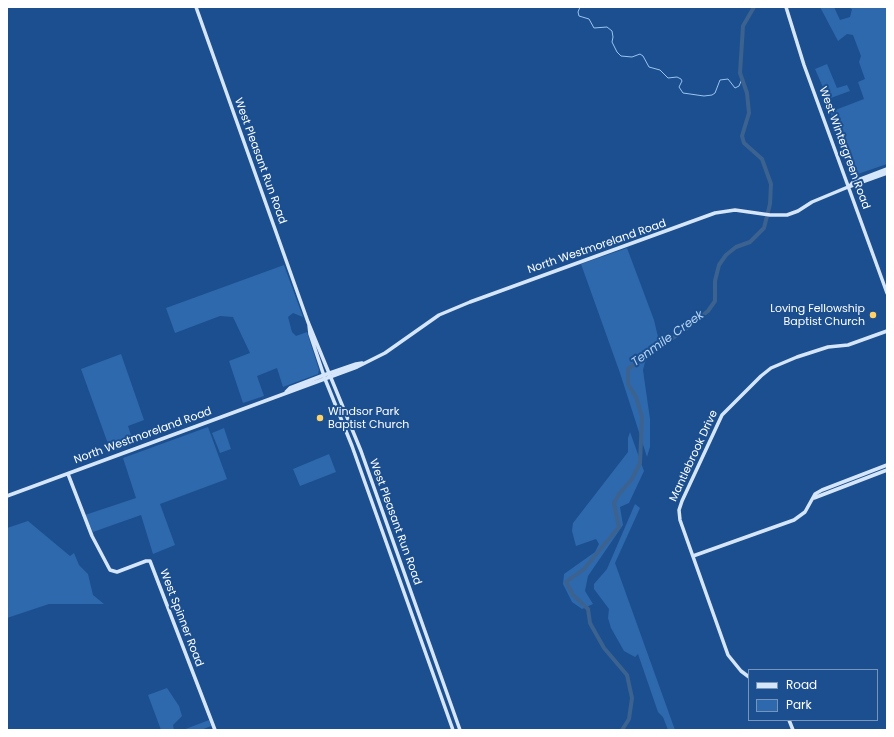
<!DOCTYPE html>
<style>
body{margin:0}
#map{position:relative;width:894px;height:737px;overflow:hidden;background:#1b4f8f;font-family:Poppins,sans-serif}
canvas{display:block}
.frame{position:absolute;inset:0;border:8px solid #fff;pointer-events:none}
.legend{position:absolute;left:748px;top:669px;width:130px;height:52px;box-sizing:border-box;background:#1b4f8f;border:1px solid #7695bc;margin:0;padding:5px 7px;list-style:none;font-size:12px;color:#fff}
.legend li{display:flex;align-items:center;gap:8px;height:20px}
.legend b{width:20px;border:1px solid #7695bc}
</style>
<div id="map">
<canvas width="894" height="737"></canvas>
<div class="frame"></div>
<ul class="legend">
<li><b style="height:5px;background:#d6e6fa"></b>Road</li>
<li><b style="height:11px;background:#2e69ad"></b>Park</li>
</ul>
</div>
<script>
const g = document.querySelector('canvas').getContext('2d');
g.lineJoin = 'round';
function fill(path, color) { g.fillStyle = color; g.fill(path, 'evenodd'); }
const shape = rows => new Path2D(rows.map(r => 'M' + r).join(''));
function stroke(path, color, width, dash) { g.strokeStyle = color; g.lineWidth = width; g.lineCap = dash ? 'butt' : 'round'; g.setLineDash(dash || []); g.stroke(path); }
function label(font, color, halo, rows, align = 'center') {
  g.font = font + ' Poppins,sans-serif'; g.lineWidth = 4; g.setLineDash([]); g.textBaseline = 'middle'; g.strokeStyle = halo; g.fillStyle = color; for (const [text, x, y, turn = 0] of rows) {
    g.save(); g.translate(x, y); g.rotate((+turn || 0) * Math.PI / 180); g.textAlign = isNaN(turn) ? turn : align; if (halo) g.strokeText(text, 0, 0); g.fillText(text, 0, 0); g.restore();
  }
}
const green = shape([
 [820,7,834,7,840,20,850,17,852,9,848,7,887,7,887,164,852,176,830,112,864,99,858,82,865,79,859,62,861,56,853,35,847,34,838,41],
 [827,64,837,88,847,85,850,91,828,99,815,69],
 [627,248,654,320,659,341,645,362,643,370,650,419,650,447,647,457,620,373,581,264],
 [284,265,303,317,293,313,288,317,292,332,296,336,307,332,319,370,318,374,283,387,277,368,257,376,264,396,243,403,229,361,250,353,233,317,220,316,175,333,166,308],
 [121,354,144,420,128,426,134,444,111,452,81,369],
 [208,427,227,479,160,504,175,545,153,554,141,515,93,532,85,515,136,498,123,458],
 [224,428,231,449,220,453,212,433],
 [630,432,644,471,629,503,620,507,623,525,588,576,585,591,593,604,582,609,572,602,563,584,564,574,595,552,599,544,596,539,576,546,572,531,573,523,628,452,628,438],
 [329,454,336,472,300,486,293,469],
 [635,504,640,508,615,563,675,730,668,730,663,717,658,712,638,654,635,657,624,651,611,628,608,618,609,609,594,589,594,584,607,569],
 [28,521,70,556,74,553,79,565,88,574,93,595,104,604,49,604,7,618,7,528],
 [167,688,179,706,182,716,173,725,174,730,161,730,148,695],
 [209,720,211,726,201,730,183,730]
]);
const stream = shape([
 [580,7,578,12,579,16,589,19,594,28,607,27,612,31,613,37,612,42,617,52,621,56,632,57,640,54,643,56,649,67,660,70,668,78,677,77,681,79,682,81,679,87,683,93,704,96,712,95,715,93,720,80,728,79,735,88,739,86,742,79]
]);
const river = shape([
 [622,730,629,719,632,698,627,675,604,648,590,623,588,609,573,595,566,582,584,569,619,527,614,503,619,494,632,479,640,463,642,417,636,397,628,384,628,369,687,328,708,311,715,301,715,281,719,265,726,255,736,247,750,242,764,228,770,204,771,184,762,159,744,143,742,136,749,113,747,93,740,73,743,26,754,7]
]);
const secondary = shape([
 [196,7,308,322,361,451,460,730],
 [786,7,804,65,887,293],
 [849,187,853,182,887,169],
 [309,325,310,334,325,379,352,446,453,730],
 [286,392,290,388,324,375,356,364,362,363],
 [68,474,92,536,110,570,117,572,146,561,150,561,215,730],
 [7,496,357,367,385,353,439,315,470,302,715,213,735,210,770,215,787,215,798,211,812,202,848,187,887,173],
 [814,498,887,470],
 [693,556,794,520,805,512,815,494,822,490,887,465],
 [749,677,741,671,728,655,680,520,679,510,682,501,722,415,761,376,771,368,797,357,828,347,848,345,887,331],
 [789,720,793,730]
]);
const markers = [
 [873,315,4,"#ffd166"],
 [320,418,4,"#ffd166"]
];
const streetNames = [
 ["West Wintergreen Road",844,148,70],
 ["West Pleasant Run Road",260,161,70],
 ["North Westmoreland Road",597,247,-19],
 ["North Westmoreland Road",143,436,-20],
 ["Mantlebrook Drive",694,456,-65],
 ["West Pleasant Run Road",395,522,70],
 ["West Spinner Road",181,618,69]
];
const poiNames = [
 ["Loving Fellowship",865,309],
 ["Baptist Church",865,322],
 ["Windsor Park",328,412,"left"],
 ["Baptist Church",328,425,"left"]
];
const waterNames = [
 ["Tenmile Creek",668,339,-36]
];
fill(green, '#2e69ad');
stroke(stream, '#9cc4f0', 1);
stroke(river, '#3c6290', 4);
stroke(secondary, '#d6e6fa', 3.5);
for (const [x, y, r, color] of markers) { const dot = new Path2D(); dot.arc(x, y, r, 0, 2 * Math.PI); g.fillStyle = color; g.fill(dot); stroke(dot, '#1b4f8f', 1.5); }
label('11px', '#fff', '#1b4f8f', streetNames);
label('11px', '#fff', '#1b4f8f', poiNames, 'right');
label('italic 12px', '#b5d3f5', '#1b4f8f', waterNames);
</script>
